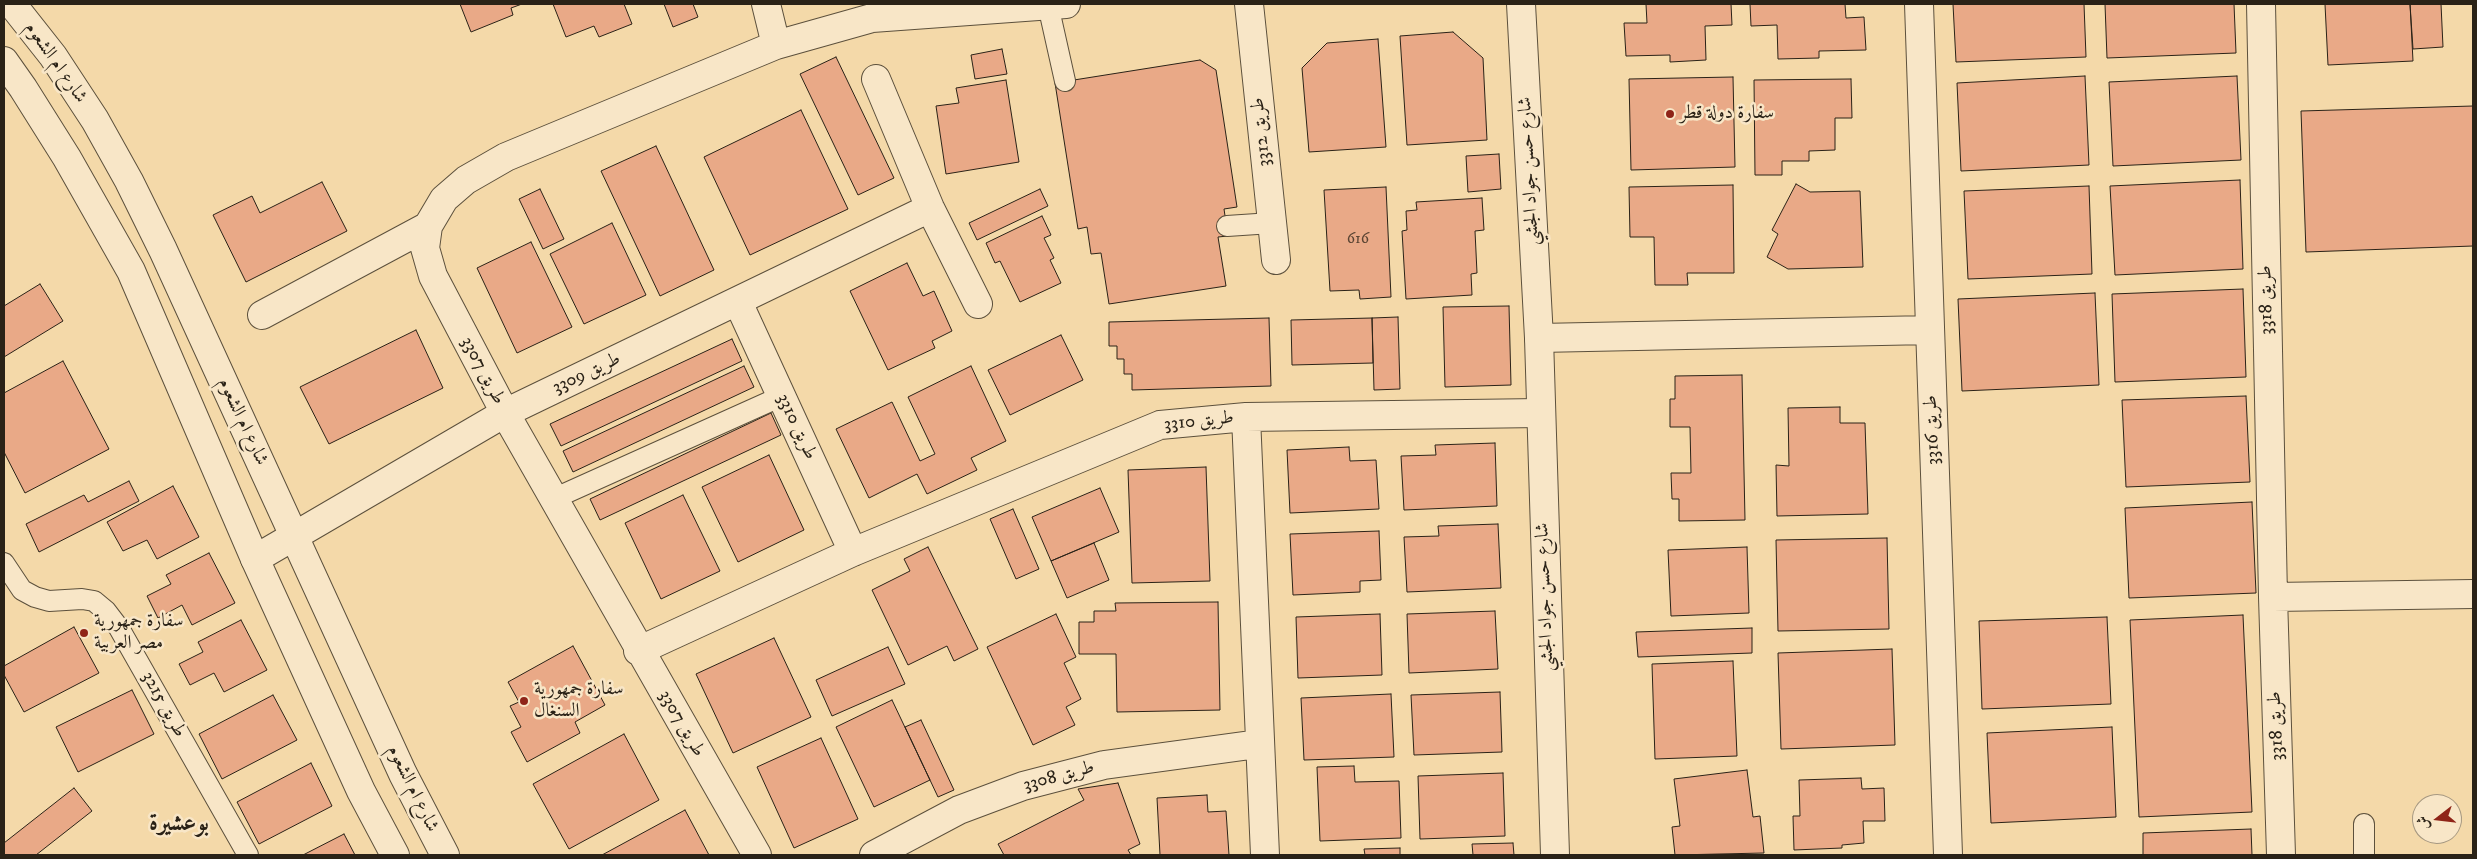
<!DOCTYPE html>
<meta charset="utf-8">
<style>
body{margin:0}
#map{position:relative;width:2477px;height:859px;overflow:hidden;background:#f4d9a9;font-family:"IM FELL DW Pica",Amiri,serif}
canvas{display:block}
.frame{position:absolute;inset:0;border:5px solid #2a2217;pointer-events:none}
.north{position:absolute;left:2412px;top:794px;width:50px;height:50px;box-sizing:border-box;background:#f8e6c7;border:1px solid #a69881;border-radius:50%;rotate:254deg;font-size:14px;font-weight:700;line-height:20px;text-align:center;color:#2a2217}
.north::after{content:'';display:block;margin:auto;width:18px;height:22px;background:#8f2418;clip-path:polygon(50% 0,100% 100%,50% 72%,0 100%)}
</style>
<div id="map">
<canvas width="2477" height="859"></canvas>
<div class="frame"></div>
<div class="north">ش</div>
</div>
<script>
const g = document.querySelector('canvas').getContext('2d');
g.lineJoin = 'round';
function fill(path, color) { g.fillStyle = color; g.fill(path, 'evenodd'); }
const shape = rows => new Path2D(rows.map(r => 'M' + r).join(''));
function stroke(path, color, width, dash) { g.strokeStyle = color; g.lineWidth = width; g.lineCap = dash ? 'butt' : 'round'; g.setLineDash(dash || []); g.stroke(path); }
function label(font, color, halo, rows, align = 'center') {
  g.font = font + ' "IM FELL DW Pica",Amiri,serif'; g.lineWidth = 5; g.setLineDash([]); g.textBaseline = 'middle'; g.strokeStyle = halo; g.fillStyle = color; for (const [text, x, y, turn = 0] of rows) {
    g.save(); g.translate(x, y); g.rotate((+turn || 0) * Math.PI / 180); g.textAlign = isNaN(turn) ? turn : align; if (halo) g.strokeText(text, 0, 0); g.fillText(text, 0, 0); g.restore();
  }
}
const building = shape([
 [460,4,522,4,511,8,513,15,471,32,460,4],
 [553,4,624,4,632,24,599,37,594,26,566,37,553,4],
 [664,4,693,4,698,17,673,27,664,4],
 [1646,4,1731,4,1732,25,1705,26,1706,60,1670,62,1670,55,1626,56,1624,23,1647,23,1646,4],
 [1750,4,1845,4,1846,18,1864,17,1866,50,1819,51,1819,58,1778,59,1777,25,1751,26,1750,4],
 [1953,4,2084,4,2086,57,1956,62,1953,4],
 [2105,4,2234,4,2236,53,2107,58,2105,4],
 [2325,4,2410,4,2413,61,2328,65,2325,4],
 [2410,4,2441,4,2443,47,2413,49,2410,4],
 [1453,32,1483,58,1487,140,1407,145,1400,36,1453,32],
 [1378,39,1386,147,1309,152,1302,68,1327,43,1378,39],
 [1002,49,1007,74,975,79,971,55,1002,49],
 [836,57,894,178,858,195,800,74,836,57],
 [1200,60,1216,70,1237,207,1224,209,1228,236,1218,237,1226,286,1109,304,1101,253,1091,254,1087,227,1078,229,1055,83,1200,60],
 [2085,76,2089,165,1961,171,1957,83,2085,76],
 [2237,76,2241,160,2113,166,2109,82,2237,76],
 [1733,77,1735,167,1631,170,1629,79,1733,77],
 [1851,79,1852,118,1835,118,1835,150,1809,151,1809,161,1782,161,1782,175,1755,175,1754,80,1851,79],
 [1006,80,1019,162,946,174,936,106,959,103,956,88,1006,80],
 [2473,106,2473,246,2306,252,2301,111,2473,106],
 [801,110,848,209,750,255,704,157,801,110],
 [656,146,714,270,660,296,601,171,656,146],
 [1499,154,1501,189,1468,192,1466,156,1499,154],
 [2240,180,2243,269,2115,275,2110,186,2240,180],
 [322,182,347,231,246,282,213,215,252,196,260,213,322,182],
 [1796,184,1810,192,1860,191,1863,267,1788,269,1767,257,1778,234,1772,230,1796,184],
 [1733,185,1734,273,1687,273,1688,285,1655,285,1654,237,1630,237,1629,187,1733,185],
 [2089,186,2092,274,1968,279,1964,191,2089,186],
 [1386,187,1391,297,1360,299,1359,290,1330,291,1324,190,1386,187],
 [540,189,564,239,543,249,519,199,540,189],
 [1040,189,1048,206,977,240,969,223,1040,189],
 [1482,198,1484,230,1475,231,1477,273,1471,274,1472,295,1406,299,1402,231,1407,230,1406,211,1417,210,1416,202,1482,198],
 [1042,216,1051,235,1044,238,1054,258,1050,260,1061,283,1020,302,1000,261,995,263,986,243,1042,216],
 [612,223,646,295,584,324,550,254,612,223],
 [531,242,572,327,517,353,477,268,531,242],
 [907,263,923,296,934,291,952,331,932,341,935,348,888,370,850,291,907,263],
 [40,284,63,321,4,357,4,306,40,284],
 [2243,289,2246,377,2115,382,2112,294,2243,289],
 [2095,293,2099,385,1962,391,1958,299,2095,293],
 [1509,306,1511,385,1445,387,1443,307,1509,306],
 [1398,317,1400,389,1374,390,1372,318,1398,317],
 [1269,318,1271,386,1132,390,1132,374,1124,374,1124,359,1117,359,1117,346,1109,346,1109,322,1269,318],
 [1372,318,1373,363,1292,365,1291,320,1372,318],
 [416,330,443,388,329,444,300,387,416,330],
 [1061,335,1083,380,1010,415,988,370,1061,335],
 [732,339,742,361,561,446,550,424,732,339],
 [63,361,109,449,25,493,4,452,4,393,63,361],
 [744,366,754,387,573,472,563,451,744,366],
 [971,366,1006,441,971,458,977,470,927,494,917,474,869,498,836,429,892,402,920,461,935,454,908,397,971,366],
 [1742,375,1745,520,1679,521,1679,499,1672,499,1671,473,1691,473,1690,427,1670,427,1670,399,1675,399,1675,376,1742,375],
 [2246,396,2250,482,2126,487,2122,400,2246,396],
 [1840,407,1840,423,1865,423,1868,514,1777,516,1776,465,1789,466,1788,408,1840,407],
 [771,413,781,435,600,520,590,499,771,413],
 [1495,443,1497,506,1404,510,1401,456,1436,455,1435,445,1495,443],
 [1349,447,1350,461,1376,460,1379,509,1290,513,1287,450,1349,447],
 [769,455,804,530,738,562,702,487,769,455],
 [1206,467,1210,581,1132,583,1128,470,1206,467],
 [129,481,139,501,39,552,26,524,84,495,88,502,129,481],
 [173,486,199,537,157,559,147,540,123,551,107,522,173,486],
 [1100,488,1119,532,1051,561,1032,517,1100,488],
 [683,495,720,571,661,599,625,523,683,495],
 [2252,502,2256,593,2129,598,2125,508,2252,502],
 [1013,509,1039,569,1016,579,990,519,1013,509],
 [1498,524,1501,588,1407,592,1404,537,1439,536,1438,526,1498,524],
 [1379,531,1381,580,1360,581,1360,592,1293,595,1290,534,1379,531],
 [1887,538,1889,629,1778,631,1776,540,1887,538],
 [1094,543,1109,580,1067,598,1051,561,1094,543],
 [928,547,978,649,954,661,947,646,908,665,872,590,910,571,904,559,928,547],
 [1747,547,1749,613,1671,616,1668,550,1747,547],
 [209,553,235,603,192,625,182,605,158,618,147,596,171,584,166,575,209,553],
 [1218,602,1220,710,1117,712,1116,654,1079,654,1079,622,1094,622,1094,611,1116,611,1115,603,1218,602],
 [1495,611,1498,669,1409,673,1407,614,1495,611],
 [1056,614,1076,657,1064,663,1081,699,1066,707,1075,725,1033,745,987,647,1056,614],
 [1380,614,1382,675,1298,678,1296,617,1380,614],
 [2243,615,2252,812,2139,817,2130,620,2243,615],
 [2107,617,2111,704,1982,709,1979,621,2107,617],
 [241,620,267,670,224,692,214,673,190,685,179,664,203,652,198,642,241,620],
 [74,627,99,673,24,712,4,675,4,666,74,627],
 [1752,628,1752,653,1638,657,1636,632,1752,628],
 [774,638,811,717,733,753,696,674,774,638],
 [573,646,605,705,575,722,580,733,527,762,511,732,521,727,510,706,519,702,508,682,573,646],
 [888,647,905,684,832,716,816,680,888,647],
 [1892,649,1895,745,1781,749,1778,653,1892,649],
 [1733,661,1737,756,1655,759,1652,664,1733,661],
 [132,690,154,734,78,772,56,727,132,690],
 [1500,692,1502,752,1414,755,1411,695,1500,692],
 [1391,694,1394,757,1304,760,1301,698,1391,694],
 [273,695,297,740,222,779,199,734,273,695],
 [892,700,930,780,874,807,836,727,892,700],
 [921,720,954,790,938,797,905,727,921,720],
 [2112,727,2116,817,1991,823,1987,733,2112,727],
 [624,734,659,800,569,849,533,784,624,734],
 [821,738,858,819,794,848,757,767,821,738],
 [311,763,332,806,259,844,237,802,311,763],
 [1354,766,1355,782,1399,781,1401,838,1320,841,1317,767,1354,766],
 [1747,770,1753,817,1760,816,1764,853,1675,855,1672,827,1680,826,1674,779,1747,770],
 [1503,773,1505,836,1420,839,1418,776,1503,773],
 [1861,778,1862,789,1884,788,1885,821,1863,821,1864,843,1842,845,1842,848,1794,850,1793,816,1800,816,1799,780,1861,778],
 [1118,783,1140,844,1128,850,1131,855,1004,855,998,844,1084,800,1078,789,1118,783],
 [74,788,92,811,36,855,4,855,4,843,74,788],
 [1207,795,1208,812,1226,811,1229,855,1160,855,1157,798,1207,795],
 [685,810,709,855,602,855,685,810],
 [2251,829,2252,855,2143,855,2143,833,2251,829],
 [344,834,355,855,303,855,344,834],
 [1513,843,1514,855,1473,855,1472,844,1513,843],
 [1400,848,1400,855,1365,855,1364,849,1400,848]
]);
const service = shape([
 [1048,5,1065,81],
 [1227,226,1272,223],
 [553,499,782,396],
 [4,563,22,590,35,597,49,601,82,599,94,601,106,611,119,628,248,855],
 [2364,824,2364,855]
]);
const minor = shape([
 [766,4,776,45],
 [1249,4,1276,260],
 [1919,4,1948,855],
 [2261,4,2273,597,2281,855],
 [876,79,930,208,978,304],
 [738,302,853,552],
 [262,315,428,226],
 [1539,338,1930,330],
 [1246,417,1265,855],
 [255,559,505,413,930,208],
 [2273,597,2473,594],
 [638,651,853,552,1160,425,1246,417,1540,413],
 [757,855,505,413,433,276,425,248,428,226,444,199,466,180,506,157,776,45,872,18,1066,4],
 [874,855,959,810,1023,786,1104,765,1258,744]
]);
const tertiary = shape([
 [12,4,53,56,95,120,129,181,163,250,403,774,445,855],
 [1521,4,1539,338,1555,855],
 [4,61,23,88,67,158,131,271,255,559,361,791,395,855]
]);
const markers = [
 [1670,114,5,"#8f2418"],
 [84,633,5,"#8f2418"],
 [524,701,5,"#8f2418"]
];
const numberNames = [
 ["616",1358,240]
];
const streetNames = [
 ["شارع ام الشعوم",55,63,55],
 ["طريق 3312",1262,132,-96],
 ["شارع حسن جواد الجشي",1530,171,-93],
 ["طريق 3318",2267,300,-91],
 ["طريق 3307",482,371,62],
 ["طريق 3309",587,374,-25],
 ["شارع ام الشعوم",242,422,65],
 ["طريق 3310",1199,422,-6],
 ["طريق 3310",796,427,65],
 ["طريق 3316",1933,430,-92],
 ["شارع حسن جواد الجشي",1546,597,-92],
 ["طريق 3215",163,705,61],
 ["طريق 3307",681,724,60],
 ["طريق 3318",2277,726,-92],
 ["طريق 3308",1059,777,-15],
 ["شارع ام الشعوم",412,789,64]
];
const poiNames = [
 ["سفارة دولة قطر",1680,114],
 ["سفارة جمهورية",94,622],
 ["مصر العربية",94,644],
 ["سفارة جمهورية",534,690],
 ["السنغال",534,712]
];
const districtNames = [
 ["بوعشيرة",179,825]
];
fill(building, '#e9a987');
stroke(building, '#2a2217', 1);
stroke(service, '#5c503c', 22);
stroke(minor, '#5c503c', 30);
stroke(tertiary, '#5c503c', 30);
stroke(service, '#f8e6c7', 20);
stroke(minor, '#f8e6c7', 28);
stroke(tertiary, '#f8e6c7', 28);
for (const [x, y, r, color] of markers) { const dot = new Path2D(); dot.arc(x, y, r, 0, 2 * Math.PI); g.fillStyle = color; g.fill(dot); stroke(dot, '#f8e6c7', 2); }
label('16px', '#5a4433', null, numberNames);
label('19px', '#2a2217', '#f8e6c7', streetNames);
label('19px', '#2a2217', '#f8e6c7', poiNames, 'left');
label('bold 24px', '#2a2217', '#f8e6c7', districtNames);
</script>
